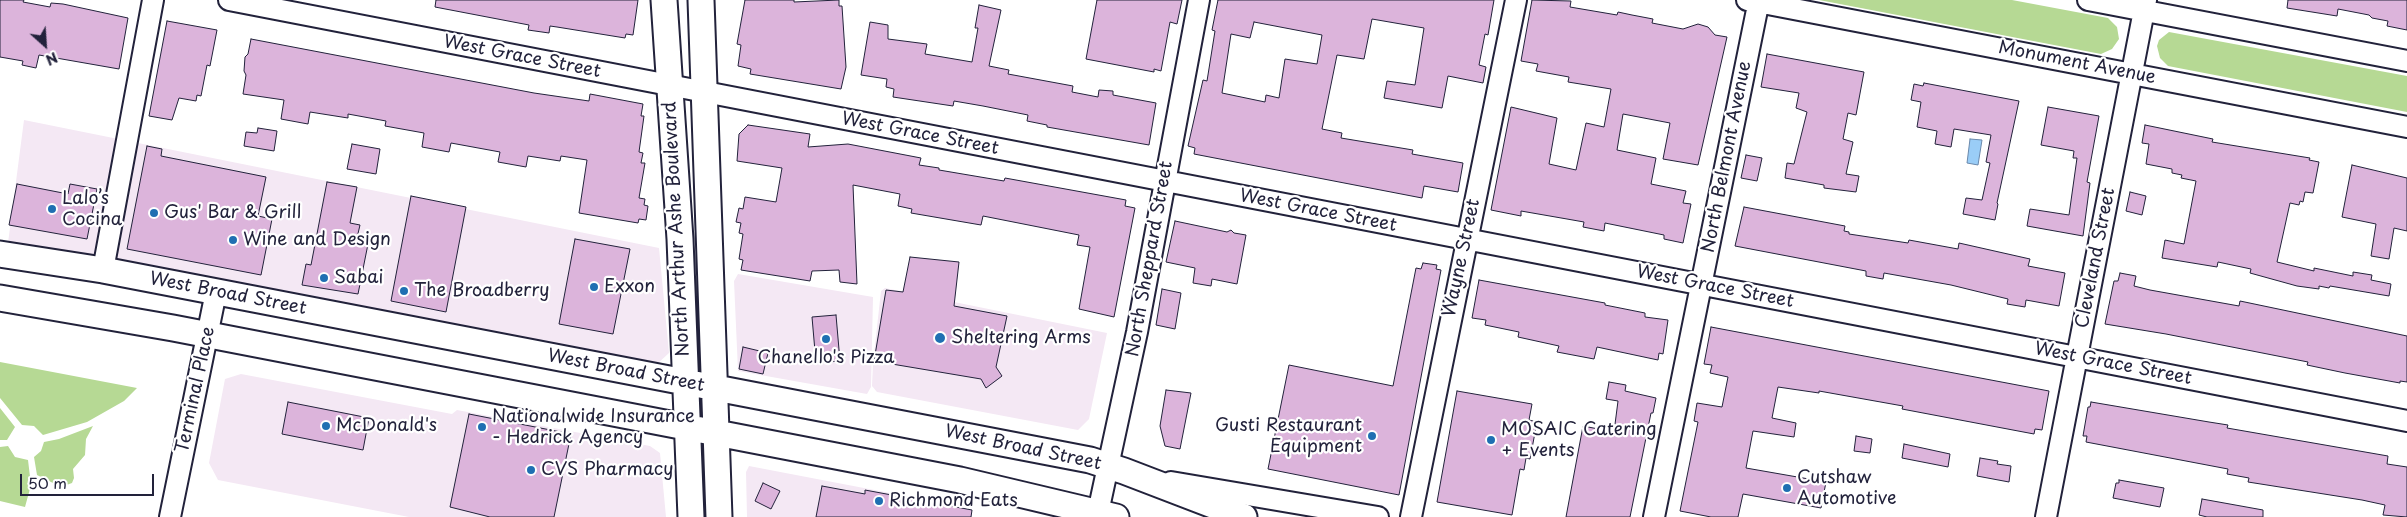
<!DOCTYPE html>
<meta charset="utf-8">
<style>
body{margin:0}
#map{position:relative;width:2407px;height:517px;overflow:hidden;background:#fff;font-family:"Playpen Sans",sans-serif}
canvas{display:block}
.north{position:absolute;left:20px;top:20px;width:50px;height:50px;-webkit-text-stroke:4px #fff;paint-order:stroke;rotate:154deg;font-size:14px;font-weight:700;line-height:20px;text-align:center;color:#22223b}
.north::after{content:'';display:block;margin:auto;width:18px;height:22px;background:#22223b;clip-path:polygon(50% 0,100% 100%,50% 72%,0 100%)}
.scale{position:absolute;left:20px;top:474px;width:134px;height:22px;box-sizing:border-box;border:2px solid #22223b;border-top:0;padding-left:6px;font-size:15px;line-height:18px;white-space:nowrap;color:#22223b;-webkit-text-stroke:4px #fff;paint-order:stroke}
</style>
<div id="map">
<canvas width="2407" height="517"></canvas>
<div class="north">N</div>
<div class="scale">50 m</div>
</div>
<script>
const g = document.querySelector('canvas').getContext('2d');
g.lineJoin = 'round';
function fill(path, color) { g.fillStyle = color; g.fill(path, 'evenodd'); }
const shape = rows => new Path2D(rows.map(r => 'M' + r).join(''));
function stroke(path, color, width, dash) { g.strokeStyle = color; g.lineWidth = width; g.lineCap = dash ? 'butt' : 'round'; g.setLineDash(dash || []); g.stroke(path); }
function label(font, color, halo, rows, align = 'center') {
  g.font = font + ' "Playpen Sans",sans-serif'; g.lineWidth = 4.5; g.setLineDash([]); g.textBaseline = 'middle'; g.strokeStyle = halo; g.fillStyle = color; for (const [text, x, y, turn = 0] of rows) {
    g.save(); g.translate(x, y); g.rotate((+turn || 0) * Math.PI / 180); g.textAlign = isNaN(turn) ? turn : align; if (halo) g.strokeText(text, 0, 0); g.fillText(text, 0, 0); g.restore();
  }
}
const built = shape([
 [24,120,659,248,669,353,655,366,8,243],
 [738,274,873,297,871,387,867,394,738,371,734,281],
 [885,288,1107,333,1089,419,1078,430,877,392,872,386,873,363,881,291],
 [241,374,452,414,457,410,650,446,660,453,666,517,409,517,218,480,209,463,225,379],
 [749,466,963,507,961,517,747,517,746,472]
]);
const green = shape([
 [1819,0,2012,0,2108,18,2117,27,2119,39,2112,49,2101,54],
 [2169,32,2407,76,2407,112,2168,66,2160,58,2157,46,2159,40],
 [0,362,137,388,124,401,87,422,43,435,34,426,22,425,0,398],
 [0,408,15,427,7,440,0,440],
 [93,426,86,439,85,455,73,469,74,478,72,483,61,487,37,475,34,457,41,451,44,442,59,439],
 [8,446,15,457,28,460,31,485,25,507,0,501,0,447]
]);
const water = shape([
 [1970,139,1982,140,1978,165,1967,163,1970,139]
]);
const building = shape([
 [0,0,24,0,23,2,50,7,51,3,63,4,128,18,119,69,39,55,36,68,22,65,23,61,0,57,0,0],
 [436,0,638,0,633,35,626,34,625,38,557,27,550,26,549,33,528,30,529,25,435,7,436,0],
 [745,0,794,0,794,2,839,0,839,6,842,6,846,67,841,89,750,74,751,69,738,66,741,45,737,44,745,0],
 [1097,0,1182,0,1177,24,1170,22,1161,71,1154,69,1154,72,1086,59,1097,0],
 [1218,0,1494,0,1488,35,1485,34,1479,65,1486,67,1483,83,1448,76,1442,108,1384,98,1387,81,1415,85,1424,28,1372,19,1364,59,1337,55,1322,129,1342,133,1341,138,1413,150,1412,154,1463,163,1458,192,1424,186,1422,198,1194,154,1195,148,1188,146,1203,80,1207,81,1215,31,1212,30,1218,0],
 [1254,22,1322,35,1317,64,1285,59,1279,98,1266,95,1265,102,1222,93,1231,34,1250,38,1254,22],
 [1532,0,1571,1,1570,7,1617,15,1618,12,1632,15,1653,19,1652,23,1683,29,1698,24,1708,27,1715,35,1727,37,1698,165,1663,159,1670,123,1623,114,1617,150,1656,158,1651,184,1686,191,1683,203,1691,204,1683,243,1664,239,1664,235,1605,223,1604,231,1583,227,1584,222,1567,219,1521,211,1521,216,1491,210,1511,107,1557,118,1549,164,1576,170,1586,123,1604,127,1611,89,1568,82,1569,77,1536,71,1538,64,1521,61,1532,0],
 [2288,0,2407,0,2407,30,2387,26,2388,21,2372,18,2369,15,2338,9,2337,16,2287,8,2288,0],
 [979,5,1001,10,989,66,1009,70,1008,74,1073,86,1072,92,1098,97,1099,90,1113,91,1113,95,1156,103,1149,145,1047,127,1047,125,1027,121,1028,115,983,106,954,101,953,106,893,97,894,89,886,87,887,79,861,75,870,22,888,25,888,39,927,44,925,54,972,62,978,28,975,28,979,5],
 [167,21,217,30,210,66,207,65,201,96,197,95,196,101,179,98,172,120,149,116,167,21],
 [251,39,534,93,589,101,590,94,643,104,641,116,644,116,639,152,643,153,641,163,645,163,639,198,645,199,644,205,648,206,646,220,639,219,638,223,579,213,587,160,561,156,560,161,528,156,526,167,498,162,500,152,451,143,449,152,422,147,424,133,385,126,386,121,348,114,348,118,310,112,308,124,281,119,284,100,243,94,246,75,244,71,245,57,248,54,251,39],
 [1767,54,1864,72,1856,115,1848,113,1843,139,1853,142,1846,174,1859,176,1856,192,1824,188,1824,185,1785,178,1787,163,1794,164,1807,112,1796,108,1799,93,1761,87,1767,54],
 [1924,83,2019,101,1997,203,1998,204,1995,220,1963,214,1966,198,1982,200,1990,163,1986,162,1991,135,1954,129,1951,147,1935,144,1937,131,1917,127,1921,102,1911,100,1914,84,1923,86,1924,83],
 [2048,107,2099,116,2087,182,2090,183,2083,236,2027,226,2030,209,2069,215,2077,158,2073,158,2074,151,2041,145,2048,107],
 [748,125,810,134,808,147,848,144,921,158,919,165,939,168,939,170,1004,181,1005,178,1126,200,1125,206,1135,208,1114,317,1079,309,1090,247,1077,245,1079,235,983,216,981,225,911,213,912,209,898,206,900,194,853,185,857,284,840,282,839,270,812,271,810,281,741,270,743,260,739,259,743,234,739,233,741,223,736,222,739,208,743,209,745,197,776,202,782,168,737,161,739,134,748,125],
 [2145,125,2213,139,2212,142,2310,158,2309,160,2319,162,2313,193,2305,192,2303,202,2300,201,2299,205,2290,203,2277,262,2314,271,2314,268,2353,276,2353,272,2372,275,2371,280,2391,284,2389,296,2330,286,2329,288,2319,286,2319,289,2297,286,2250,273,2251,269,2218,262,2217,267,2162,258,2165,240,2184,244,2196,181,2181,178,2182,175,2172,173,2172,169,2146,164,2149,144,2142,143,2145,125],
 [258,128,277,131,274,151,244,146,246,132,257,133,258,128],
 [352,144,380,149,376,174,347,169,352,144],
 [147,146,162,149,161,156,266,177,258,216,272,219,261,275,127,249,147,146],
 [1746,155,1762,158,1757,181,1741,178,1746,155],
 [2352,165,2407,178,2407,231,2394,228,2389,259,2371,256,2376,224,2342,217,2352,165],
 [327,182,357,187,350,223,360,225,356,242,368,244,358,294,302,285,306,264,311,265,327,182],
 [17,184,68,194,70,184,97,189,87,239,9,225,17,184],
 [2130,192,2146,196,2142,215,2126,211,2130,192],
 [411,196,466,207,446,312,391,301,411,196],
 [1744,207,1845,226,1844,231,1849,232,1849,234,1908,243,1909,240,1958,249,1959,243,2030,259,2028,266,2065,273,2059,306,2026,300,2025,307,2007,304,2008,299,1951,285,1884,273,1883,279,1866,276,1866,271,1735,246,1744,207],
 [1175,221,1227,232,1231,230,1234,233,1246,235,1237,284,1212,279,1211,286,1193,283,1195,268,1166,262,1175,221],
 [575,239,630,249,613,334,559,324,575,239],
 [910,257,959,262,954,306,1007,316,996,367,1002,376,986,388,981,379,874,361,886,290,903,292,910,257],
 [1423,263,1437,265,1436,269,1441,270,1399,495,1268,469,1289,365,1393,386,1416,268,1421,269,1423,263],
 [2120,273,2136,276,2134,286,2150,290,2239,306,2240,301,2407,336,2407,382,2400,381,2400,383,2345,373,2307,365,2308,362,2166,334,2105,324,2114,281,2118,281,2120,273],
 [1479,280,1605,303,1605,305,1645,313,1645,317,1668,320,1663,354,1659,353,1658,360,1597,347,1594,359,1557,352,1559,346,1518,337,1519,332,1485,325,1486,320,1472,318,1479,280],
 [1162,289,1181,293,1175,329,1156,325,1162,289],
 [836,315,840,361,816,363,812,317,836,315],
 [1711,327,2049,391,2042,430,2035,429,2034,434,1902,409,1903,406,1819,391,1819,393,1778,387,1772,418,1796,423,1794,437,1753,431,1746,468,1826,482,1821,508,1743,494,1738,517,1711,517,1680,511,1698,422,1694,421,1697,403,1722,407,1728,377,1710,373,1712,365,1704,364,1711,327],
 [743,347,768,353,763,374,739,369,743,347],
 [1609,382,1626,385,1625,391,1656,398,1653,413,1651,413,1630,517,1566,517,1583,426,1614,432,1618,401,1606,399,1609,382],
 [1166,390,1191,393,1180,449,1165,446,1160,426,1166,390],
 [1457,391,1532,404,1529,420,1537,422,1530,459,1526,458,1524,470,1520,469,1512,515,1437,502,1457,391],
 [288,402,369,418,363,450,282,434,288,402],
 [2091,402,2209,422,2228,425,2227,428,2388,456,2387,464,2407,467,2407,517,2383,515,2385,505,2362,500,2248,482,2249,478,2227,474,2228,469,2086,442,2087,436,2083,436,2088,407,2090,407,2091,402],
 [469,414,571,434,554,517,490,517,450,507,469,414],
 [1856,436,1872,439,1870,453,1854,451,1856,436],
 [1904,444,1950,454,1948,467,1902,458,1904,444],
 [1980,458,1998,461,1997,464,2011,466,2009,482,1977,476,1980,458],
 [2119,480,2164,488,2160,507,2113,498,2116,483,2119,483,2119,480],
 [763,483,780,491,771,509,755,501,763,483],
 [822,486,865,494,865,490,972,510,971,517,816,517,822,486],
 [2202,499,2263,510,2263,517,2207,517,2199,515,2202,499]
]);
const minor = shape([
 [229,0,2407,421],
 [1747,0,2407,127],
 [2088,0,2407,61],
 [103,270,153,0],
 [1171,482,1378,517],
 [170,517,216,292],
 [1097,517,1137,332,1199,0],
 [1411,517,1516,0],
 [1654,517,1759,0],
 [2046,517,2146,0]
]);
const major = shape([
 [664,0,680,239,691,517],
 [701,0,719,517],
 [0,254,103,270,1090,460,1124,471,1244,517],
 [0,298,173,328,960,480,1116,517]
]);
const markers = [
 [52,209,5,"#1f6fb2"],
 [154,213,5,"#1f6fb2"],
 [233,240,5,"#1f6fb2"],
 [324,278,5,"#1f6fb2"],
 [594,287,5,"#1f6fb2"],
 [404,291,5,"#1f6fb2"],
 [940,338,6,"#1f6fb2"],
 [826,339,5,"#1f6fb2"],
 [326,426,5,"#1f6fb2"],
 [482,427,5,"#1f6fb2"],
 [1372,436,5,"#1f6fb2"],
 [1491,440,5,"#1f6fb2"],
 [531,470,5,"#1f6fb2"],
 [1787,488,5,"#1f6fb2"],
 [879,501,5,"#1f6fb2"]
];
const streetNames = [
 ["West Grace Street",522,57,11],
 ["Monument Avenue",2077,63,11],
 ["West Grace Street",920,134,11],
 ["North Belmont Avenue",1727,157,-79],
 ["West Grace Street",1318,211,11],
 ["North Arthur Ashe Boulevard",677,229,-93],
 ["Wayne Street",1462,258,-78],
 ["Cleveland Street",2096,258,-79],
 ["North Sheppard Street",1150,259,-80],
 ["West Grace Street",1715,287,11],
 ["West Broad Street",228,294,11],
 ["West Grace Street",2113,364,11],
 ["West Broad Street",626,371,11],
 ["Terminal Place",196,390,-78],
 ["West Broad Street",1023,448,12]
];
const poiNames = [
 ["Lalo’s",62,199],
 ["Cocina",62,220],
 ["Gus' Bar & Grill",164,213],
 ["Wine and Design",243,240],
 ["Sabai",334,278],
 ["Exxon",604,287],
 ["The Broadberry",414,291],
 ["Sheltering Arms",951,338],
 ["Chanello's Pizza",826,358,"center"],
 ["Nationalwide Insurance",492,417],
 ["- Hedrick Agency",492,438],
 ["McDonald's",336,426],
 ["Gusti Restaurant",1362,426,"right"],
 ["Equipment",1362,447,"right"],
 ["MOSAIC Catering",1501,430],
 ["+ Events",1501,451],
 ["CVS Pharmacy",541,470],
 ["Cutshaw",1797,478],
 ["Automotive",1797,499],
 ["Richmond Eats",889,501]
];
fill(built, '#f4e8f4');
fill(green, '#b6d994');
fill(water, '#9acdf7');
stroke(water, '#6a89ac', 1);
fill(building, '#dcb4db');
stroke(building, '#22223b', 1);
stroke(minor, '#22223b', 24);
stroke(major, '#22223b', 29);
stroke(minor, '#fff', 20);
stroke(major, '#fff', 25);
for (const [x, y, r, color] of markers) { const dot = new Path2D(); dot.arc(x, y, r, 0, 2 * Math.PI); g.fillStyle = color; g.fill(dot); stroke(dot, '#fff', 2); }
label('18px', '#22223b', '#fff', streetNames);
label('18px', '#22223b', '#fff', poiNames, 'left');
</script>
